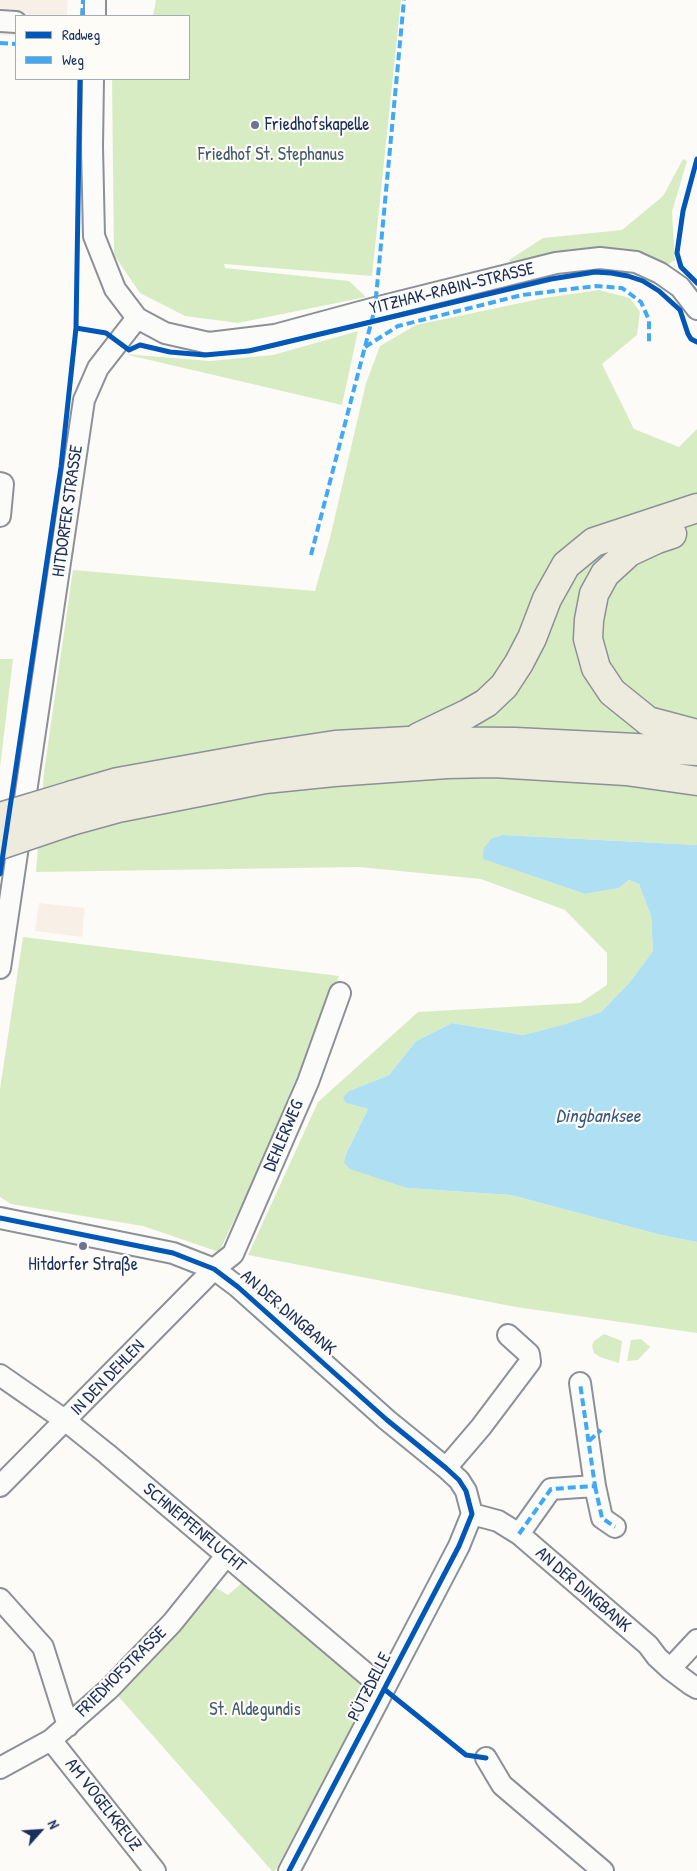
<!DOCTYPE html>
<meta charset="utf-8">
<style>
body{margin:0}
#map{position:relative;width:697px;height:1871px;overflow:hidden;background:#fcfbf8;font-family:"Patrick Hand",sans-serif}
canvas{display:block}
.legend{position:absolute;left:15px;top:15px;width:175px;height:65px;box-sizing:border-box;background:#fdfcf7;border:1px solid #a3aaba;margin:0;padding:6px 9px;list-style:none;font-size:15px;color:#1b2f5e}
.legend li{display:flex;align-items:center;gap:10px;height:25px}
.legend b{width:25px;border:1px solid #a3aaba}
.north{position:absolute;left:15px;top:1806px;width:50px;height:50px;-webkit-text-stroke:4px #fdfcf7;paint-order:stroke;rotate:64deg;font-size:14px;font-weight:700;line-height:20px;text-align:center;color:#1b2f5e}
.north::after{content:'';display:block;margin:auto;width:18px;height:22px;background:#1b2f5e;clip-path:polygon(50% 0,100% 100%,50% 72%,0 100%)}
</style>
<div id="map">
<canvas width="697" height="1871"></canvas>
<ul class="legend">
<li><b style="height:6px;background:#0057b8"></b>Radweg</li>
<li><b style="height:6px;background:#3fa9f5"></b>Weg</li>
</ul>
<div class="north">N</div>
</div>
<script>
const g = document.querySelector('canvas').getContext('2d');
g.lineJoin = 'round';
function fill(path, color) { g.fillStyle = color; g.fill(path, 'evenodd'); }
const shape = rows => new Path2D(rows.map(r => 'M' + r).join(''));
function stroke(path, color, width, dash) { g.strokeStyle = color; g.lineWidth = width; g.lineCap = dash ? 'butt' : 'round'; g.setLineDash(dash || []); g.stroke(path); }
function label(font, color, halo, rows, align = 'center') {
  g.font = font + ' "Patrick Hand",sans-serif'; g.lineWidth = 4.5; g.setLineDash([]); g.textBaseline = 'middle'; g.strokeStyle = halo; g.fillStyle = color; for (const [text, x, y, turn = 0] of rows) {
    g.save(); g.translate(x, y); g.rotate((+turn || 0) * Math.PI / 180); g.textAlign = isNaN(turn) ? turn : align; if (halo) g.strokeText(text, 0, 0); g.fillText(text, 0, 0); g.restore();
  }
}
const built = shape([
 [0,0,68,0,67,16,16,16,16,36,0,35],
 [39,903,85,908,82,937,35,931]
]);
const green = shape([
 [156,0,401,0,372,276,224,264,225,268,349,281,366,297,238,323,185,316,140,293,114,255,112,79,189,79,189,16,153,16],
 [683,159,687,161,672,212,675,260,667,265,642,254,612,249,589,249,557,253,511,263,509,260,543,238,622,230,663,196],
 [599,290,630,298,640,312,637,335,602,364,634,429,679,447,697,429,697,845,503,835,492,838,484,859,585,894,619,888,629,880,639,884,651,916,653,951,630,982,601,1012,562,1025,523,1035,452,1023,416,1041,389,1075,349,1091,347,1103,368,1109,346,1154,407,1188,511,1195,661,1235,697,1242,697,1333,516,1307,248,1255,318,1102,418,1012,580,1003,607,985,607,953,565,910,481,879,359,867,36,872,44,772,73,570,315,591,330,538,366,383,380,346,416,325,544,298],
 [358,331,342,405,124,354,210,361,273,355],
 [0,659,13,659,0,768],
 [23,937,339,976,253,1181,219,1252,143,1226,11,1204,0,1197,0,1089],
 [604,1334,622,1341,619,1363,600,1357,594,1353,592,1346,594,1341],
 [641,1339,650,1347,638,1360,627,1361,631,1340],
 [245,1580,374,1689,275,1871,272,1871,118,1696,211,1585,228,1595]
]);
const water = shape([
 [503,835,697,845,697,1242,661,1235,511,1195,407,1188,350,1169,344,1163,346,1154,368,1109,346,1103,343,1098,349,1091,389,1075,416,1041,452,1023,523,1035,562,1025,601,1012,630,982,653,951,651,916,639,884,629,880,619,888,585,894,483,859,484,848,492,838]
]);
const minor = shape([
 [95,16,95,0],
 [0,21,16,22],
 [93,79,92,147,94,236,115,289,137,318,165,333,209,343,275,335,375,308,556,263,600,258,636,262,660,273,680,287,697,309],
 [0,483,3,484,0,516],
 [0,968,84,400,98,368,137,318],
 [0,1218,173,1253,214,1269,238,1287,387,1420,446,1468,459,1480,466,1491,472,1514,459,1546,289,1871],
 [0,1375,66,1421,107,1454,384,1689],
 [446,1468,481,1427,530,1362,529,1354,508,1335],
 [0,1486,214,1269,233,1254,308,1082,340,993],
 [595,1486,602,1518,615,1527],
 [472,1514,498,1521,519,1534,648,1645,657,1657,670,1669,690,1684,697,1688],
 [519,1534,551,1489,595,1486,580,1383],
 [0,1599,43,1647,68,1726],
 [670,1669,697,1640],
 [51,1740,155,1871],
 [486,1758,502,1785,603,1871],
 [0,1768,51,1740,109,1689,172,1623,226,1556]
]);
const highway = shape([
 [672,534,657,539,629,552,605,574,594,594,589,620,588,639,596,668,612,692,648,721,697,734],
 [419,737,467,714,486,703,504,686,519,663,532,638,547,599,566,565,594,542,697,508],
 [73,795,118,782,263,756,335,745,408,741,515,742,697,751],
 [71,821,118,808,265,779,334,772,447,764,494,763,626,771,697,781]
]);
const highwayBridge = shape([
 [0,817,73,795],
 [0,845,71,821]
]);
const quiet = shape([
 [82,16,83,0],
 [0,43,16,44],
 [365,347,398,326,522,295,596,286,622,288,641,302,649,320,649,343],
 [311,555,375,308,404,0],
 [589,1441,601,1430],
 [595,1486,602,1518,615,1527],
 [519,1534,551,1489,595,1486,580,1383]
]);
const cycleway = shape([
 [80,79,76,328,106,333,129,350,140,345,170,352,205,355,249,351,551,279,595,272,611,273,628,276,643,281,659,291,680,310,688,334,691,339,697,342],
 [697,159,683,211,677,253,681,267,697,283],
 [0,874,61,467,76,328],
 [0,1218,173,1253,214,1269,238,1287,387,1420,446,1468,459,1480,466,1491,472,1514,459,1546,289,1871],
 [384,1689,466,1755,486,1758]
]);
const markers = [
 [255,125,5,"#6a7694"],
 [83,1246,5,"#6a7694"]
];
const poiNames = [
 ["Friedhofskapelle",265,125],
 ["Hitdorfer Straße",83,1265,"center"]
];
const parkNames = [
 ["Friedhof St. Stephanus",271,155],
 ["St. Aldegundis",255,1710]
];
const streetNames = [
 ["YITZHAK-RABIN-STRASSE",452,289,-14],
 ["HITDORFER STRASSE",68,511,-82],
 ["DEHLERWEG",284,1136,-67],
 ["AN DER DINGBANK",288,1313,41],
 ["IN DEN DEHLEN",108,1378,-46],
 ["SCHNEPFENFLUCHT",194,1528,40],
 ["AN DER DINGBANK",583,1590,41],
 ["FRIEDHOFSTRASSE",122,1672,-45],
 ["PÜTZDELLE",370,1687,-63],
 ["AM VOGELKREUZ",103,1805,52]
];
const waterNames = [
 ["Dingbanksee",598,1117]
];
fill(built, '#f8f0e6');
fill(green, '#d8ecc4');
fill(water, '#afdff2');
stroke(minor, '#8c9097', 24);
stroke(highway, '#8c9097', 31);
stroke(minor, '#fbfbf9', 20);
stroke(highway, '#edeade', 28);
stroke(highwayBridge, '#8c9097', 31, []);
stroke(highwayBridge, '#edeade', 28);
stroke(quiet, '#3fa9f5', 4, [8, 4]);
stroke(cycleway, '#0057b8', 5);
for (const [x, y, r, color] of markers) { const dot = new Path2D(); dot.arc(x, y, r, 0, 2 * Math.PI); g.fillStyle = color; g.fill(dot); stroke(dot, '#fdfcf7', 2); }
label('18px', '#1b2f5e', '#fdfcf7', poiNames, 'left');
label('18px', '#435b6d', '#fdfcf7', parkNames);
label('18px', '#1b2f5e', '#fdfcf7', streetNames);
label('italic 19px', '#385882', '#fdfcf7', waterNames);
</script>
